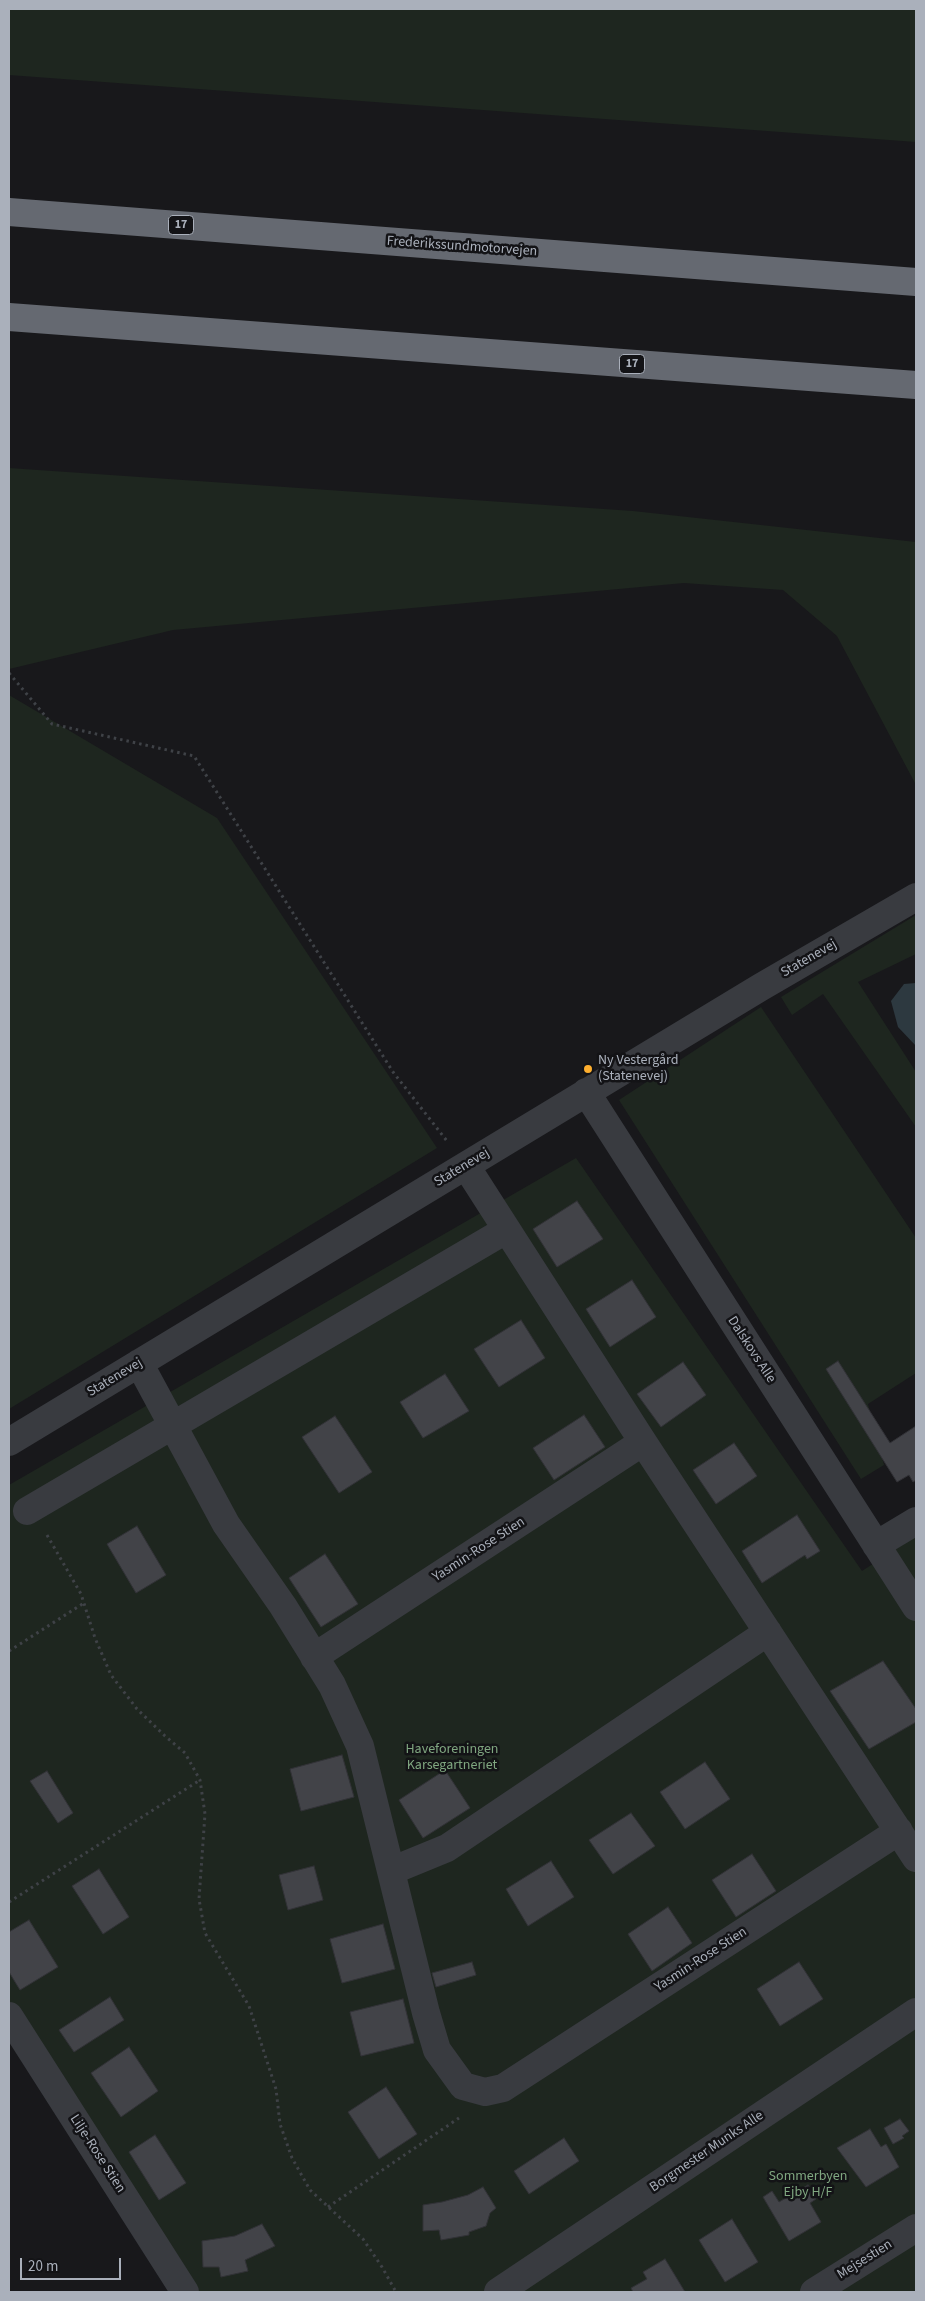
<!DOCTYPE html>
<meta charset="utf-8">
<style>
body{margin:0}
#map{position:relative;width:925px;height:2301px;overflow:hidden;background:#18181b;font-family:"Source Sans 3",sans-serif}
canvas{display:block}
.frame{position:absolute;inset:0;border:10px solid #aab0bb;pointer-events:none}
.scale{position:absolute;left:20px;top:2258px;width:101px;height:22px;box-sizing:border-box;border:2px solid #aab0bb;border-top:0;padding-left:6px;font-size:15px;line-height:18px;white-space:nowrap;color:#aab0bb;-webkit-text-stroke:4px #131316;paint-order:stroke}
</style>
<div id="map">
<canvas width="925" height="2301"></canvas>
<div class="frame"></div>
<div class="scale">20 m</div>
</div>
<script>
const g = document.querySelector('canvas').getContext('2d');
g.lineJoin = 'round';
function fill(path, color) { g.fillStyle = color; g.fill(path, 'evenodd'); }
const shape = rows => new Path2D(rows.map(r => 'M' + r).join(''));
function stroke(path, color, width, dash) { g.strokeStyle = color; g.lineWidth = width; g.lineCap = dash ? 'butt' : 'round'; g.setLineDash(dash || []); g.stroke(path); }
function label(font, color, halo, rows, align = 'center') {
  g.font = font + ' "Source Sans 3",sans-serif'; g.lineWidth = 5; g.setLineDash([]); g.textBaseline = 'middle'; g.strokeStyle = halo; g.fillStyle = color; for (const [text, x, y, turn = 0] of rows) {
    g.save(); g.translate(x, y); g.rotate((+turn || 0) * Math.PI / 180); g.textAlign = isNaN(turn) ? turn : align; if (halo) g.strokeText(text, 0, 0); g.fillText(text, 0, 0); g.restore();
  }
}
const green = shape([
 [9,9,916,9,916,142,9,75],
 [9,468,633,511,916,542,916,785,837,636,783,590,684,583,173,630,9,669],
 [9,695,217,818,437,1148,9,1409],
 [916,915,916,954,858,982,916,1072,916,1127,823,994,792,1015,781,997],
 [761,1007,916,1238,916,1373,868,1404,884,1465,861,1479,619,1100],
 [576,1158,862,1571,916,1536,916,2292,184,2292,9,2005,9,1485]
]);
const water = shape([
 [916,983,916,1046,898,1027,891,1001,904,984]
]);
const building = shape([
 [577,1201,603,1239,557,1267,533,1229,577,1201],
 [632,1280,656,1317,610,1347,586,1309,632,1280],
 [521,1320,545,1358,499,1387,474,1349,521,1320],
 [838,1361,890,1443,916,1426,916,1480,913,1482,909,1475,897,1482,826,1369,838,1361],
 [683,1362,706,1395,661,1427,637,1394,683,1362],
 [445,1374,469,1411,423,1438,400,1402,445,1374],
 [584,1415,605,1447,554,1480,533,1448,584,1415],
 [335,1416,372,1472,339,1493,302,1437,335,1416],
 [734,1443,757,1476,716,1504,693,1470,734,1443],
 [797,1515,820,1551,807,1559,805,1555,762,1583,742,1551,797,1515],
 [137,1526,166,1575,136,1593,107,1544,137,1526],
 [325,1554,358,1604,321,1627,289,1578,325,1554],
 [883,1661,916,1709,916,1722,869,1749,830,1691,883,1661],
 [342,1755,354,1797,301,1811,290,1769,342,1755],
 [705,1762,730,1799,685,1829,660,1792,705,1762],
 [445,1770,470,1808,423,1838,399,1800,445,1770],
 [47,1771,73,1813,58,1823,30,1781,47,1771],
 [631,1813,655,1846,613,1874,589,1840,631,1813],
 [752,1854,776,1891,736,1917,712,1880,752,1854],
 [551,1861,574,1897,528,1926,506,1889,551,1861],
 [314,1866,323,1900,288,1910,279,1875,314,1866],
 [99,1869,129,1917,103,1934,72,1886,99,1869],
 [668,1907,692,1943,652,1971,628,1934,668,1907],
 [29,1920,58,1967,20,1990,9,1972,9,1932,29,1920],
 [383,1924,395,1969,342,1983,330,1939,383,1924],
 [472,1962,476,1975,436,1987,432,1973,472,1962],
 [799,1962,823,1999,780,2026,757,1989,799,1962],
 [110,1997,124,2020,74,2052,59,2030,110,1997],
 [403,1999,414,2043,361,2056,350,2012,403,1999],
 [129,2047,158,2091,121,2117,91,2073,129,2047],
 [386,2087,417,2134,379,2159,348,2112,386,2087],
 [900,2119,909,2131,902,2136,904,2138,893,2144,884,2128,900,2119],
 [870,2129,881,2147,886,2144,899,2167,866,2187,837,2148,870,2129],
 [155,2135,186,2183,159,2200,129,2152,155,2135],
 [564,2138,579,2161,529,2194,514,2171,564,2138],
 [808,2185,816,2199,810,2203,821,2222,789,2241,763,2197,772,2191,779,2202,808,2185],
 [483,2187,496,2208,490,2213,486,2226,469,2232,469,2235,441,2240,439,2230,423,2231,423,2205,442,2202,468,2195,483,2187],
 [732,2219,758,2262,725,2282,699,2240,732,2219],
 [262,2224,275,2246,245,2260,248,2271,221,2277,219,2267,203,2267,202,2241,235,2236,262,2224],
 [665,2259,685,2292,633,2292,631,2288,647,2279,643,2272,665,2259]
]);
const path = shape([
 [9,673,52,724,194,756,393,1072,447,1141],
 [47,1535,81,1594,95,1638,111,1675,137,1709,165,1736,185,1753,200,1780,205,1814,199,1899,205,1933,249,2006,276,2089,280,2124,292,2158,310,2190,363,2239,382,2267,396,2292],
 [9,1651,84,1603],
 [9,1902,200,1780],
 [328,2207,459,2118]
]);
const minor = shape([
 [586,1092,916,1607],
 [466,1166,643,1442,916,1858],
 [139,1363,226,1524,283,1606,332,1685,360,1746,426,2013,437,2050,463,2086,485,2092,503,2088,899,1831],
 [9,1442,761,987,916,897],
 [27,1511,506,1230],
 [876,1545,916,1521],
 [314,1657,643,1442],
 [391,1871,447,1848,768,1632],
 [9,2016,185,2292],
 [498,2292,916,2012],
 [814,2292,916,2228]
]);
const highway = shape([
 [9,212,916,282],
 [9,317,916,385]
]);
const markers = [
 [588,1069,5,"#fdae2e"]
];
const shields = [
 [181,225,25],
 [632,364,25]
];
const shieldNames = [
 ["17",181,225],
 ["17",632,364]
];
const streetNames = [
 ["Frederikssundmotorvejen",462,247,4],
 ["Statenevej",809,959,-30],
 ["Statenevej",462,1168,-31],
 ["Dalskovs Alle",751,1350,57],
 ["Statenevej",115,1378,-31],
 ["Yasmin-Rose Stien",479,1550,-33],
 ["Yasmin-Rose Stien",701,1960,-33],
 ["Borgmester Munks Alle",707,2152,-34],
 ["Lilje-Rose Stien",97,2154,57],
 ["Mejsestien",865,2260,-32]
];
const poiNames = [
 ["Ny Vestergård",598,1061],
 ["(Statenevej)",598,1077]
];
const parkNames = [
 ["Haveforeningen",452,1750],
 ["Karsegartneriet",452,1766],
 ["Sommerbyen",808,2177],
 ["Ejby H/F",808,2193]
];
fill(green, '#1e261f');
fill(water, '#2d3940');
fill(building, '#424348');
stroke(building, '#323237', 1);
stroke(path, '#3f4247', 3, [2.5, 4]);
stroke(minor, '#393b40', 28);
stroke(highway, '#656971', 28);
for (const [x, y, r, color] of markers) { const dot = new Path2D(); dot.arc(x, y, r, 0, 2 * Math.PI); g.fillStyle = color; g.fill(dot); stroke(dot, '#131316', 2); }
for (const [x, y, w] of shields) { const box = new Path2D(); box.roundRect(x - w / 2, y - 9.5, w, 19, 4); g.fillStyle = '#131316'; g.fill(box); stroke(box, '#aab0bb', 1); }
label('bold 12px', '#aab0bb', null, shieldNames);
label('14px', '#aab0bb', '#131316', streetNames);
label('14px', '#aab0bb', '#131316', poiNames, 'left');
label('14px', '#80a781', '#131316', parkNames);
</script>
